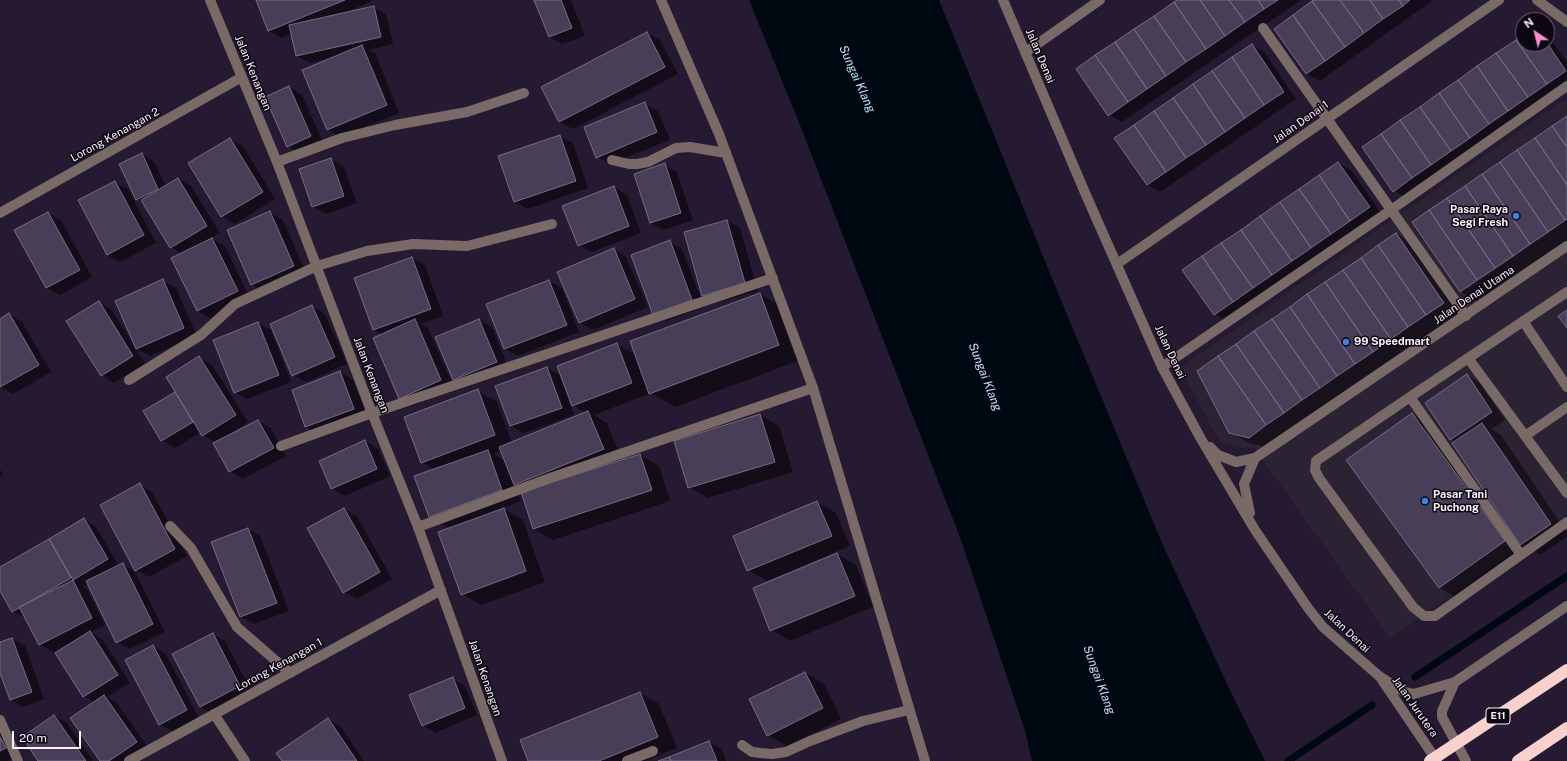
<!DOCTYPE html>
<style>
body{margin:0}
#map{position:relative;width:1567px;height:761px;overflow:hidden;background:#251a31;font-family:"Public Sans",sans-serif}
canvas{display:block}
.north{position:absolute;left:1515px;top:12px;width:40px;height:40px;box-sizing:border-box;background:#0c0711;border:1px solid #6a656f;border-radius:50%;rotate:325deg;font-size:11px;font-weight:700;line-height:16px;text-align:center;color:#f7f3fd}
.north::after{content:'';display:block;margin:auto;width:14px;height:18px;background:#f790cf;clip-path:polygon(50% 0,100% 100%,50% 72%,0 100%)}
.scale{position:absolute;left:12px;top:731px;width:69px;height:18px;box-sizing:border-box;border:2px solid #f7f3fd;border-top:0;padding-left:5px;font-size:12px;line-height:14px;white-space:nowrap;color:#f7f3fd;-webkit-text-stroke:3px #0c0711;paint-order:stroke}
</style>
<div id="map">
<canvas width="1567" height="761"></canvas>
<div class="north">N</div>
<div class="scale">20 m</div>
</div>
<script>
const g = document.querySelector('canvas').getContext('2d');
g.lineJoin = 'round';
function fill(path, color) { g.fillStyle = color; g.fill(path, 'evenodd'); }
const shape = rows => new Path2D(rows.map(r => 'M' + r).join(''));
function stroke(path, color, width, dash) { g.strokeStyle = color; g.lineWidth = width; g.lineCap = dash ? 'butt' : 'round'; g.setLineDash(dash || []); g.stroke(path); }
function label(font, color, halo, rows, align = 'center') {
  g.font = font + ' "Public Sans",sans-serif'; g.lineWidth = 3; g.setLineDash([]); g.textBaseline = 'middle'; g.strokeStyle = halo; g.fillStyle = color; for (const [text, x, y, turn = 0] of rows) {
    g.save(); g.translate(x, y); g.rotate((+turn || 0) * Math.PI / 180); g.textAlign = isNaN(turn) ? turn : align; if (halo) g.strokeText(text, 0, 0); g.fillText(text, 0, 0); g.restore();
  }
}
const commercial = shape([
 [1567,98,1567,514,1390,638,1255,449,1221,444,1180,368]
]);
const water = shape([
 [749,0,939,0,1058,293,1162,543,1227,684,1265,761,1032,761,1025,731,961,540,800,125]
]);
const shadow = shape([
 [257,0,371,0,372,1,347,12,347,13,373,7,386,14,393,44,369,50,375,53,399,113,340,137,328,129,328,59,310,63,297,56,292,34,282,38,269,31],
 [535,0,571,0,585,36,562,44,549,37],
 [1178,0,1301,0,1122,122,1109,115],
 [1316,0,1433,0,1320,81,1307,74,1275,29],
 [647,33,660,40,678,74,573,129,560,122,542,88],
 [1547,34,1567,62,1567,86,1407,198,1394,191,1523,36,1523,44,1547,44],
 [1252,45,1265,53,1296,99,1160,192,1147,185],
 [289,87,302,95,324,144,301,154,288,146],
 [645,104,658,111,670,140,610,164,597,157],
 [1567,116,1567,218,1467,286,1467,289,1567,220,1567,243,1480,303,1461,292,1413,222],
 [560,136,573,143,588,188,528,209,515,202,500,157],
 [230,139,243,146,275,199,235,224,222,216],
 [142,154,154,162,166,186,178,179,191,186,220,233,211,238,225,246,250,299,210,318,197,311,182,254,171,247,145,204,137,199],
 [331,159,344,167,357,203,326,214,313,207],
 [1338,163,1351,170,1382,215,1227,322,1215,314],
 [664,165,677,172,693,220,664,230,651,223,635,174],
 [115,182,128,189,156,243,120,262,107,255],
 [614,187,627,195,641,233,591,252,578,245],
 [270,212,283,220,306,273,264,291,251,284],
 [48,213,61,220,92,277,60,295,47,288,15,231],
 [727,221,740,228,758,291,716,303,703,295],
 [1396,234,1415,245,1462,314,1269,448,1249,443,1230,432],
 [669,241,682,249,704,307,666,321,653,314],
 [614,249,626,257,648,307,593,330,580,323],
 [412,258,425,265,443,316,421,324,428,328,454,388,413,406,400,398,383,335,374,330],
 [163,281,176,288,197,336,150,356,135,348,145,363,114,383,101,375,99,302,112,310,135,347],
 [549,281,562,288,579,332,518,356,505,349,488,305],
 [760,294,785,308,803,359,675,407,651,393,594,415,607,423,622,461,640,455,659,466,670,501,553,540,534,529,523,493,528,491,515,484,521,501,502,508,523,520,545,582,481,605,462,594,451,529,430,516,435,470,422,462,478,391,497,402,512,443,586,413,573,405,617,344,636,355],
 [502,450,506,461,493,454],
 [312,306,325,314,347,364,306,382,293,375],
 [9,314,22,322,51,372,13,394,0,387,0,320],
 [479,320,492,327,509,369,466,387,454,380],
 [258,323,271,330,291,382,247,399,235,392],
 [199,358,212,365,248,422,230,434,231,435,258,421,271,428,286,456,243,479,230,472,216,443,203,435,201,432,175,448,162,440,145,411,177,392],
 [547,368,560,375,574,415,524,433,511,426,497,386],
 [340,372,353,380,367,416,319,434,306,427,293,390],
 [1467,375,1480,383,1505,420,1491,429,1501,435,1567,533,1567,537,1540,555,1520,543,1529,555,1464,602,1440,588,1347,461,1412,414,1436,428,1503,519,1504,518,1456,442,1451,439],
 [760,415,779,426,793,472,708,498,689,487],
 [365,441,378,449,390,476,345,496,332,488],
 [0,469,3,475,0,477],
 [140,485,152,492,187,556,149,577,136,570],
 [817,502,836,513,850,546,767,581,748,570],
 [344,509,357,516,392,579,357,599,344,592],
 [84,519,96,527,119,566,123,564,135,572,165,632,130,649,117,642,89,585,87,586,84,585,82,586,86,588,105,625,91,632,103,640,130,683,107,697,117,703,149,749,132,761,101,761,94,702,84,696,70,643,53,652,40,645,26,618,12,611,0,589,0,568],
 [248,529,260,536,289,611,254,624,241,617,212,543],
 [837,554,856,565,873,607,790,641,771,630],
 [213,634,225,641,253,694,213,714,200,707],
 [12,639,25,646,44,699,23,707,10,699,0,670,0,643],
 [153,646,166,654,199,718,173,732,160,724],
 [805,673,824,684,841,719,787,746,768,735],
 [452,678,465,686,477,715,435,733,422,725],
 [640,693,659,704,677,748,645,761,529,761],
 [54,716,67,723,93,761,39,761],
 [328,719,341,727,364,761,283,761],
 [0,723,18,755,8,761,0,761],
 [709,742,722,749,726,761,660,761]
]);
const stream = shape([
 [1415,677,1567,576],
 [1288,761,1372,705]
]);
const building = shape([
 [256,0,345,0,268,31,256,0],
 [534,0,561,0,572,28,549,37,534,0],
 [1177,0,1200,0,1225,36,1206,49,1174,2,1177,0],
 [1200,0,1229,0,1245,22,1225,36,1200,0],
 [1229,0,1258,0,1264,9,1245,22,1229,0],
 [1258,0,1278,0,1264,9,1258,0],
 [1314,0,1340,0,1364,33,1345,47,1312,1,1314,0],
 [1340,0,1370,0,1383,19,1364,33,1340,0],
 [1370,0,1399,0,1403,6,1383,19,1370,0],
 [1399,0,1410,0,1403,6,1399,0],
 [1312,1,1345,47,1325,61,1293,15,1312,1],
 [1174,2,1206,49,1186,62,1154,16,1174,2],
 [374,6,381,37,296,56,289,25,374,6],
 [1293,15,1325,61,1306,74,1274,29,1293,15],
 [1154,16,1186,62,1166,76,1134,29,1154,16],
 [1134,29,1166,76,1147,89,1115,42,1134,29],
 [647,32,665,67,559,122,541,87,647,32],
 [1523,34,1523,44,1547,43,1566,71,1547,84,1516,40,1523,34],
 [1516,40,1547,84,1528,97,1496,53,1516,40],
 [1115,42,1147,89,1128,102,1095,55,1115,42],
 [1252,44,1284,92,1264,105,1232,57,1252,44],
 [362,45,387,105,327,130,302,70,362,45],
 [1496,53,1528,97,1508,111,1477,66,1496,53],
 [1095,55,1128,102,1108,116,1076,69,1095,55],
 [1232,57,1264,105,1245,118,1212,71,1232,57],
 [1477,66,1508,111,1489,124,1458,80,1477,66],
 [1212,71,1245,118,1225,132,1193,84,1212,71],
 [1458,80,1489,124,1470,138,1439,93,1458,80],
 [1193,84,1225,132,1206,145,1173,98,1193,84],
 [289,86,311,136,287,147,265,97,289,86],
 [1439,93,1470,138,1451,151,1420,107,1439,93],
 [1173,98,1206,145,1186,158,1154,111,1173,98],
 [645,102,657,132,596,158,584,127,645,102],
 [1420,107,1451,151,1431,165,1400,120,1420,107],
 [1154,111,1186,158,1166,172,1134,125,1154,111],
 [1567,116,1567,147,1552,126,1567,116],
 [1400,120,1431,165,1412,178,1381,134,1400,120],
 [1134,125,1166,172,1147,185,1114,138,1134,125],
 [1552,126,1567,147,1567,185,1535,138,1552,126],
 [1381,134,1412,178,1393,192,1362,147,1381,134],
 [560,135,576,181,514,202,498,156,560,135],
 [230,138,263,192,221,217,188,163,230,138],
 [1535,138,1567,185,1567,219,1565,220,1517,150,1535,138],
 [1517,150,1565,220,1548,232,1500,162,1517,150],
 [142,153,158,189,136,200,119,164,142,153],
 [331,158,344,196,312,207,299,169,331,158],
 [1338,162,1370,207,1350,221,1319,175,1338,162],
 [1500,162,1548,232,1530,244,1482,174,1500,162],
 [665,163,681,213,650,223,634,174,665,163],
 [1482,174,1530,244,1513,256,1465,186,1482,174],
 [1319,175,1350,221,1331,234,1299,189,1319,175],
 [178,178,207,226,170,248,141,200,178,178],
 [115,181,144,235,107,255,78,200,115,181],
 [614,186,629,226,578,246,562,206,614,186],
 [1465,186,1513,256,1495,268,1447,198,1465,186],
 [1299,189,1331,234,1311,248,1280,202,1299,189],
 [1447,198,1495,268,1477,280,1429,210,1447,198],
 [1280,202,1311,248,1292,261,1260,216,1280,202],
 [1429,210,1477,280,1460,292,1412,222,1429,210],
 [270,211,294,266,251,285,227,230,270,211],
 [48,212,80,270,46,288,14,230,48,212],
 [1260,216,1292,261,1272,275,1241,230,1260,216],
 [727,220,745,283,702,296,684,232,727,220],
 [1241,230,1272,275,1253,288,1221,243,1241,230],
 [1396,233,1444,303,1426,315,1378,245,1396,233],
 [212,238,238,291,197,311,171,258,212,238],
 [670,240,692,300,653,315,631,255,670,240],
 [1221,243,1253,288,1233,302,1202,256,1221,243],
 [1378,245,1426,315,1408,327,1361,258,1378,245],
 [614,248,635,299,579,323,557,272,614,248],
 [1202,256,1233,302,1214,315,1182,270,1202,256],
 [412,257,431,309,373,330,354,278,412,257],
 [1361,258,1408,327,1391,339,1343,270,1361,258],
 [1343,270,1391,339,1373,352,1325,282,1343,270],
 [163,279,184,328,136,349,115,301,163,279],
 [549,280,567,325,504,349,486,304,549,280],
 [1325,282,1373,352,1355,364,1307,294,1325,282],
 [760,293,779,345,649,394,630,341,760,293],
 [1307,294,1355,364,1337,376,1290,307,1307,294],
 [99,301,133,356,101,376,66,321,99,301],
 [312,305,335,357,292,376,270,324,312,305],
 [1290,307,1337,376,1320,388,1272,319,1290,307],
 [1567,310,1567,328,1558,316,1567,310],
 [9,313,39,365,0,387,0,319,9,313],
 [415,319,441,380,399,399,373,338,415,319],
 [479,319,497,362,453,380,435,337,479,319],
 [1272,319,1320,388,1302,400,1254,331,1272,319],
 [258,322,279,375,234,393,213,340,258,322],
 [1254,331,1302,400,1284,413,1236,344,1254,331],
 [617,343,632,383,572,406,557,366,617,343],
 [1236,344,1284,413,1266,425,1218,356,1236,344],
 [199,356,236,415,202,436,166,377,199,356],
 [1218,356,1266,425,1249,438,1229,433,1197,371,1218,356],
 [547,367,562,408,510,426,495,386,547,367],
 [340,371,354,409,305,427,292,390,340,371],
 [1467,374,1492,412,1450,440,1425,403,1467,374],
 [478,389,495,435,421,463,404,417,478,389],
 [175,392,193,422,161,441,143,411,175,392],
 [588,411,604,449,514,485,499,447,588,411],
 [1412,413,1505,541,1439,588,1346,460,1412,413],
 [760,414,775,462,688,488,674,441,760,414],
 [258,420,274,448,229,472,213,443,258,420],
 [1482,423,1551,524,1520,545,1452,443,1482,423],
 [365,440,377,469,331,489,319,461,365,440],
 [488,450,502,490,429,517,414,476,488,450],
 [640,454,652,490,533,529,521,492,640,454],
 [140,483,175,549,135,571,100,505,140,483],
 [817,501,832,536,747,571,733,536,817,501],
 [344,508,380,572,343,593,307,528,344,508],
 [504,508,526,571,461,595,438,532,504,508],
 [84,518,108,559,73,580,49,539,84,518],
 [248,528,277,603,240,617,211,542,248,528],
 [49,539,71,578,12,612,0,591,0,567,49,539],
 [837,553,855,596,770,631,753,588,837,553],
 [123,563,153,624,116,643,86,581,123,563],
 [73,580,92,618,39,645,19,607,73,580],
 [90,631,118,675,83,697,55,653,90,631],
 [213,633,240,686,200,707,172,654,213,633],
 [12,638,32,692,10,700,0,673,0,642,12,638],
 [153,645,187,710,159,725,125,660,153,645],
 [805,672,823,708,767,736,749,699,805,672],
 [453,677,465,708,422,726,409,695,453,677],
 [640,692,658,737,599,761,528,761,520,740,640,692],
 [104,695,137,742,109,761,100,761,70,718,104,695],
 [54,715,86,761,38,761,22,737,54,715],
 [328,718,357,761,282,761,276,753,328,718],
 [0,737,6,748,0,751,0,737],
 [709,741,717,761,671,761,669,757,709,741],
 [669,757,671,761,658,761,669,757]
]);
const service = shape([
 [1263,28,1466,316],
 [612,160,629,164,637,164,648,162,676,148,690,147,726,153],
 [277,162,342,138,395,125,467,112,524,93],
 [1567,292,1410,397,1316,461,1315,470,1319,478,1413,607,1424,616,1435,616,1567,522],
 [1523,321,1567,387],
 [1468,358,1567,493],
 [1162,367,1391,210,1567,86],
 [129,380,201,335,235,304,317,266,367,251,413,244,467,246,552,224],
 [1410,397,1521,555],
 [1525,436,1567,407],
 [281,446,372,413,773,278],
 [170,526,191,548,237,627,290,673],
 [418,527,550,478,813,388],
 [0,720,18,761],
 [742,745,752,752,760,753,772,754,786,752,810,741,863,721,909,710],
 [627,761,653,751]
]);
const minor = shape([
 [210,0,277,162,372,413,418,527,502,761],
 [661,0,719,134,813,388,925,761],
 [1003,0,1086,195,1162,367,1201,439,1255,530,1308,608,1323,627,1379,676],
 [1537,0,1567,22],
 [1026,52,1100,0],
 [0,213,242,77],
 [1117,264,1499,0],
 [1210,447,1218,455,1236,462,1255,458,1567,246],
 [1250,513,1244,484,1255,458],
 [214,714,245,761],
 [129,761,441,590]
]);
const tertiary = shape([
 [1379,676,1404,692,1414,694,1455,682,1567,606],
 [1382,680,1437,761],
 [1455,682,1442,711,1442,717,1466,761]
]);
const motorway = shape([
 [1518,761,1567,728]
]);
const motorwayBridge = shape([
 [1430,761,1567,670]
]);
const markers = [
 [1516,216,4,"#3f7fe0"],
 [1346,342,4,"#3f7fe0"],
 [1425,501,4,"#3f7fe0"]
];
const shields = [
 [1498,716,24]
];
const shieldNames = [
 ["E11",1498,716]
];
const streetNames = [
 ["Jalan Denai",1040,56,67],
 ["Jalan Kenangan",253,73,68],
 ["Jalan Denai 1",1301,122,-35],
 ["Lorong Kenangan 2",115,135,-29],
 ["Jalan Denai Utama",1474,295,-34],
 ["Jalan Denai",1170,352,65],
 ["Jalan Kenangan",371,375,69],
 ["Jalan Denai",1347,631,43],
 ["Lorong Kenangan 1",279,665,-29],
 ["Jalan Kenangan",485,678,71],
 ["Jalan Jurutera",1415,707,55]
];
const poiNames = [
 ["Pasar Raya",1508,210,"right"],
 ["Segi Fresh",1508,223,"right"],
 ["99 Speedmart",1354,342],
 ["Pasar Tani",1433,495],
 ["Puchong",1433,508]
];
const waterNames = [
 ["Sungai Klang",857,79,66],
 ["Sungai Klang",985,377,69],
 ["Sungai Klang",1099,680,70]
];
fill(commercial, '#2b2333');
fill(water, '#000811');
fill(shadow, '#0007');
stroke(stream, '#000811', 7);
fill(building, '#493e58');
stroke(building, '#776b87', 1);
stroke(service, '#796967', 10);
stroke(minor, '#796967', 10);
stroke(tertiary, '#796967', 10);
stroke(motorway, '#f8d1cd', 12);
stroke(motorwayBridge, '#f8d1cd', 12);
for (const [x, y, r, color] of markers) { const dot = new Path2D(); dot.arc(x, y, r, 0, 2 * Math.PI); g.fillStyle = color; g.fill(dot); stroke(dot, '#0c0711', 1.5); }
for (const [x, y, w] of shields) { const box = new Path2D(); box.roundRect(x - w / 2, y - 8, w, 16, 3); g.fillStyle = '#0c0711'; g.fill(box); stroke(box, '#f7f3fd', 1); }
label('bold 10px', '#f7f3fd', null, shieldNames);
label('11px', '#f7f3fd', '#0c0711', streetNames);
label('bold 11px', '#f7f3fd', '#0c0711', poiNames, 'left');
label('italic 12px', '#b2e3fa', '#0c0711', waterNames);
</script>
